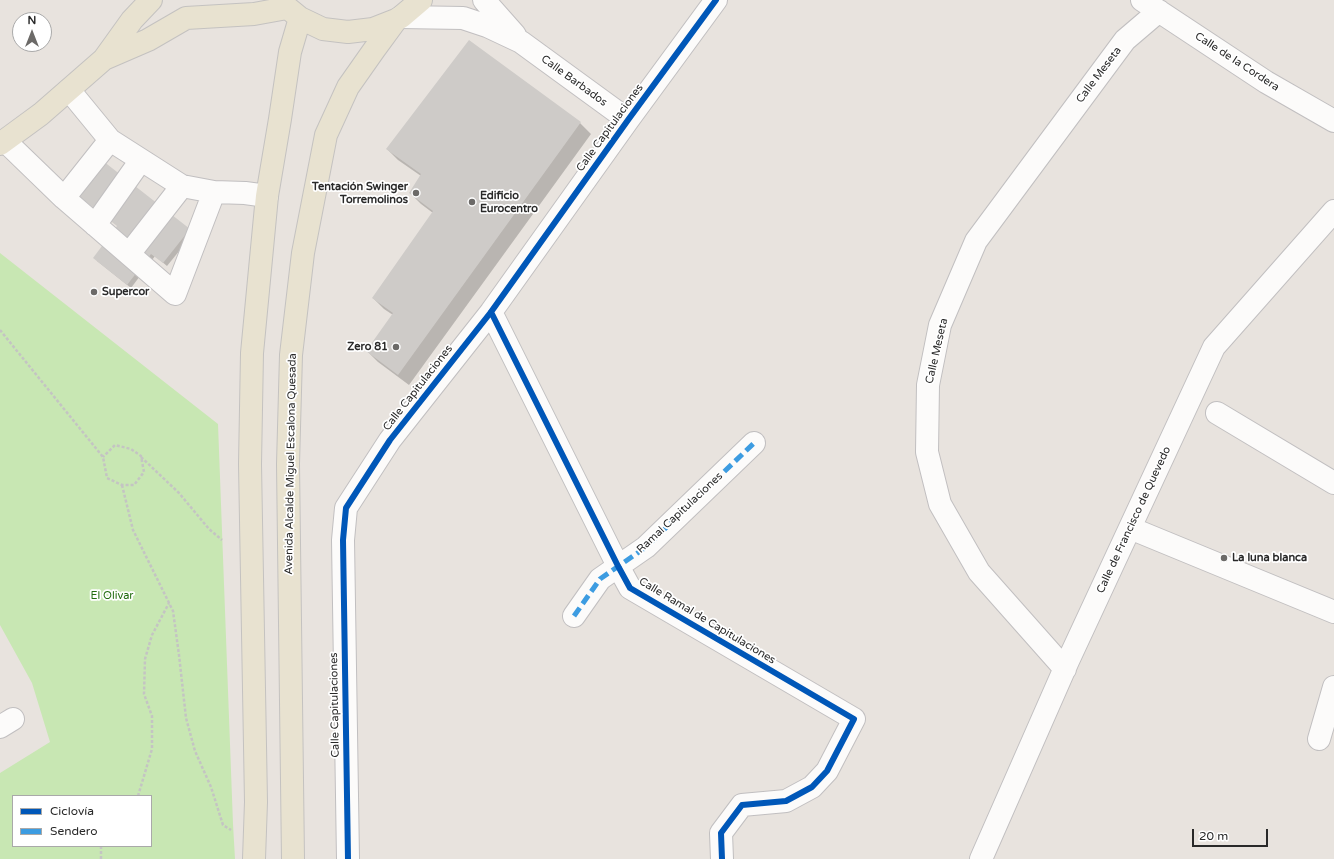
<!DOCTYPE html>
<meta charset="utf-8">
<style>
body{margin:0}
#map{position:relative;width:1334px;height:859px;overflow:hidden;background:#e8e3de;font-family:"Varela Round",sans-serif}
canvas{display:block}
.legend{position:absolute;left:12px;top:795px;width:140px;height:52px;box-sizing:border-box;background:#fff;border:1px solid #a9a9a9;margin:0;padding:5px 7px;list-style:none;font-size:12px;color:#292929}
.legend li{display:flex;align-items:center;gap:8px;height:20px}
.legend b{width:20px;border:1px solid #a9a9a9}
.north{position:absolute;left:12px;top:12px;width:40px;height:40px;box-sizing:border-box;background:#fff;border:1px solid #a9a9a9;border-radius:50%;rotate:0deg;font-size:11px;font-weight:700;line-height:16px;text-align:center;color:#292929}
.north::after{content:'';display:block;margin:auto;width:14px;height:18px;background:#6c6a68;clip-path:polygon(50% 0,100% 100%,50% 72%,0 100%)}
.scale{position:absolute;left:1192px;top:829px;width:76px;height:18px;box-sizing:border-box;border:2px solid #292929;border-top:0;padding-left:5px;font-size:12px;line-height:14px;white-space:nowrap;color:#292929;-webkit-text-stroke:3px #fff;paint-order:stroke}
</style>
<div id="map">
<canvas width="1334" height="859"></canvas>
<ul class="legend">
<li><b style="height:5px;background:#0057b8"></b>Ciclovía</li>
<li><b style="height:5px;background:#3d9ce1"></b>Sendero</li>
</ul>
<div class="north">N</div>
<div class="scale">20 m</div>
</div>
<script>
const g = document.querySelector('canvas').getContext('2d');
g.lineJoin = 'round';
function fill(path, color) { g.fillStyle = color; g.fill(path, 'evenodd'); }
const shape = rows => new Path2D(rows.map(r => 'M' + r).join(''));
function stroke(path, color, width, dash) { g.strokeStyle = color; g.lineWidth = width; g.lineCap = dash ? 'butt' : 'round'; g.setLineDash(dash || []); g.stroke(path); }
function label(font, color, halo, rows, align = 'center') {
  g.font = font + ' "Varela Round",sans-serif'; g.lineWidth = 3.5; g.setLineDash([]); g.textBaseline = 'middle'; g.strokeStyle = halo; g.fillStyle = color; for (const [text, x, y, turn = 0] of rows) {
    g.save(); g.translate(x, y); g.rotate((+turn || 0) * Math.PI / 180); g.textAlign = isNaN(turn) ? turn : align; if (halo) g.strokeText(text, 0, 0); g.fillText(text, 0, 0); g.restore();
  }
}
const green = shape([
 [0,253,218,424,233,824,235,859,0,859,0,773,50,742,32,683,0,625],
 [13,796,151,796,151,846,13,846]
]);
const shadow = shape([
 [469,42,580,123,591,134,409,385,378,362,367,351,393,315,384,309,373,298,433,213,421,204,410,193,421,176,398,160,387,149],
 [118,227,193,234,167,266,155,256,131,288,97,261]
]);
const building = shape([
 [469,40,581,122,398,375,366,351,393,313,372,298,433,211,409,193,421,174,386,149],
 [103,161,190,229,163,263,151,254,127,285,93,258,117,226,76,194]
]);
const path = shape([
 [0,330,103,457,107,478,122,485,134,485,144,472,141,456,131,449,115,445,103,457],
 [141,457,179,493,209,529,222,540],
 [122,485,133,530,173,611,179,655,186,718,195,751,211,787,223,825,231,830],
 [138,796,152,749,152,716,144,694,145,659,152,635,169,603],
 [101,846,101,859]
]);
const minor = shape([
 [484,0,515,35],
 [1142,0,1266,82,1334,121],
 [401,17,463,18,487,26,521,42,628,120],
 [69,90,110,140,182,186,214,192,245,193,267,196],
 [5,141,64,198,175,294,214,192],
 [64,198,110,140],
 [95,225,141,160],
 [129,254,182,186],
 [491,312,618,566,630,588,854,719,827,771,812,787,786,801,742,805,721,833,722,859],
 [1217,413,1334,483],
 [1130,528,1334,612],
 [574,616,600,579,646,547,754,443],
 [1065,669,979,572,940,504,927,452,928,385,940,325,976,241,1125,40,1159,11],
 [0,727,13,719],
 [1319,739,1334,687],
 [348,859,343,540,346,508,390,440,491,312,628,120,716,0],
 [981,859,1068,661,1214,347,1334,211]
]);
const major = shape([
 [289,9,300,18,323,29,348,32,373,29,396,20,401,17,421,0],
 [104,59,148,40,186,18,254,14,287,8],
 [0,144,41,114,104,59,132,20,151,0],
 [254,859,256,802,250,464,252,353,267,196,280,119,290,52,300,18],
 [293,859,288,464,291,355,303,253,326,135,348,87,374,50,396,20]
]);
const quiet = shape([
 [574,616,600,579,646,547,754,443]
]);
const cycleway = shape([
 [491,312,618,566,630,588,854,719,827,771,812,787,786,801,742,805,721,833,722,859],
 [348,859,343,540,346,508,390,440,491,312,628,120,716,0]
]);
const markers = [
 [416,193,4,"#6c6a68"],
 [472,202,4,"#6c6a68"],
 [94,292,4,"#6c6a68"],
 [396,347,4,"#6c6a68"],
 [1224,558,4,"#6c6a68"]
];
const streetNames = [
 ["Calle de la Cordera",1237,62,33],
 ["Calle Meseta",1099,75,-53],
 ["Calle Barbados",574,81,36],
 ["Calle Capitulaciones",610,128,-54],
 ["Calle Meseta",937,351,-77],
 ["Calle Capitulaciones",418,388,-52],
 ["Avenida Alcalde Miguel Escalona Quesada",291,464,-89],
 ["Ramal Capitulaciones",680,513,-43],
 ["Calle de Francisco de Quevedo",1134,520,-65],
 ["Calle Ramal de Capitulaciones",707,621,31],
 ["Calle Capitulaciones",335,705,-91]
];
const poiNames = [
 ["Tentación Swinger",408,187,"right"],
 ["Torremolinos",408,200,"right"],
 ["Edificio",480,196],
 ["Eurocentro",480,209],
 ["Supercor",102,292],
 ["Zero 81",388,347,"right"],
 ["La luna blanca",1232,558]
];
const parkNames = [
 ["El Olivar",112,596]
];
fill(green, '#c8e7b3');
fill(shadow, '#0003');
fill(building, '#cecbc8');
stroke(minor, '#c1bfc0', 24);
stroke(major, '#c4c2c0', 24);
stroke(path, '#c4c4c3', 2.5, [3, 2]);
stroke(minor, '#fcfbfa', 22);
stroke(major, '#e8e2d0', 22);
stroke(quiet, '#3d9ce1', 5, [10, 5]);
stroke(cycleway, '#0057b8', 6);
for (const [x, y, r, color] of markers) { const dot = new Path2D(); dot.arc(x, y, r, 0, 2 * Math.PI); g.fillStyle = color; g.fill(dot); stroke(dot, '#fff', 1.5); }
label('11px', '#292929', '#fff', streetNames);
label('bold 11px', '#292929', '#fff', poiNames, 'left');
label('11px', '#246d12', '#fff', parkNames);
</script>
